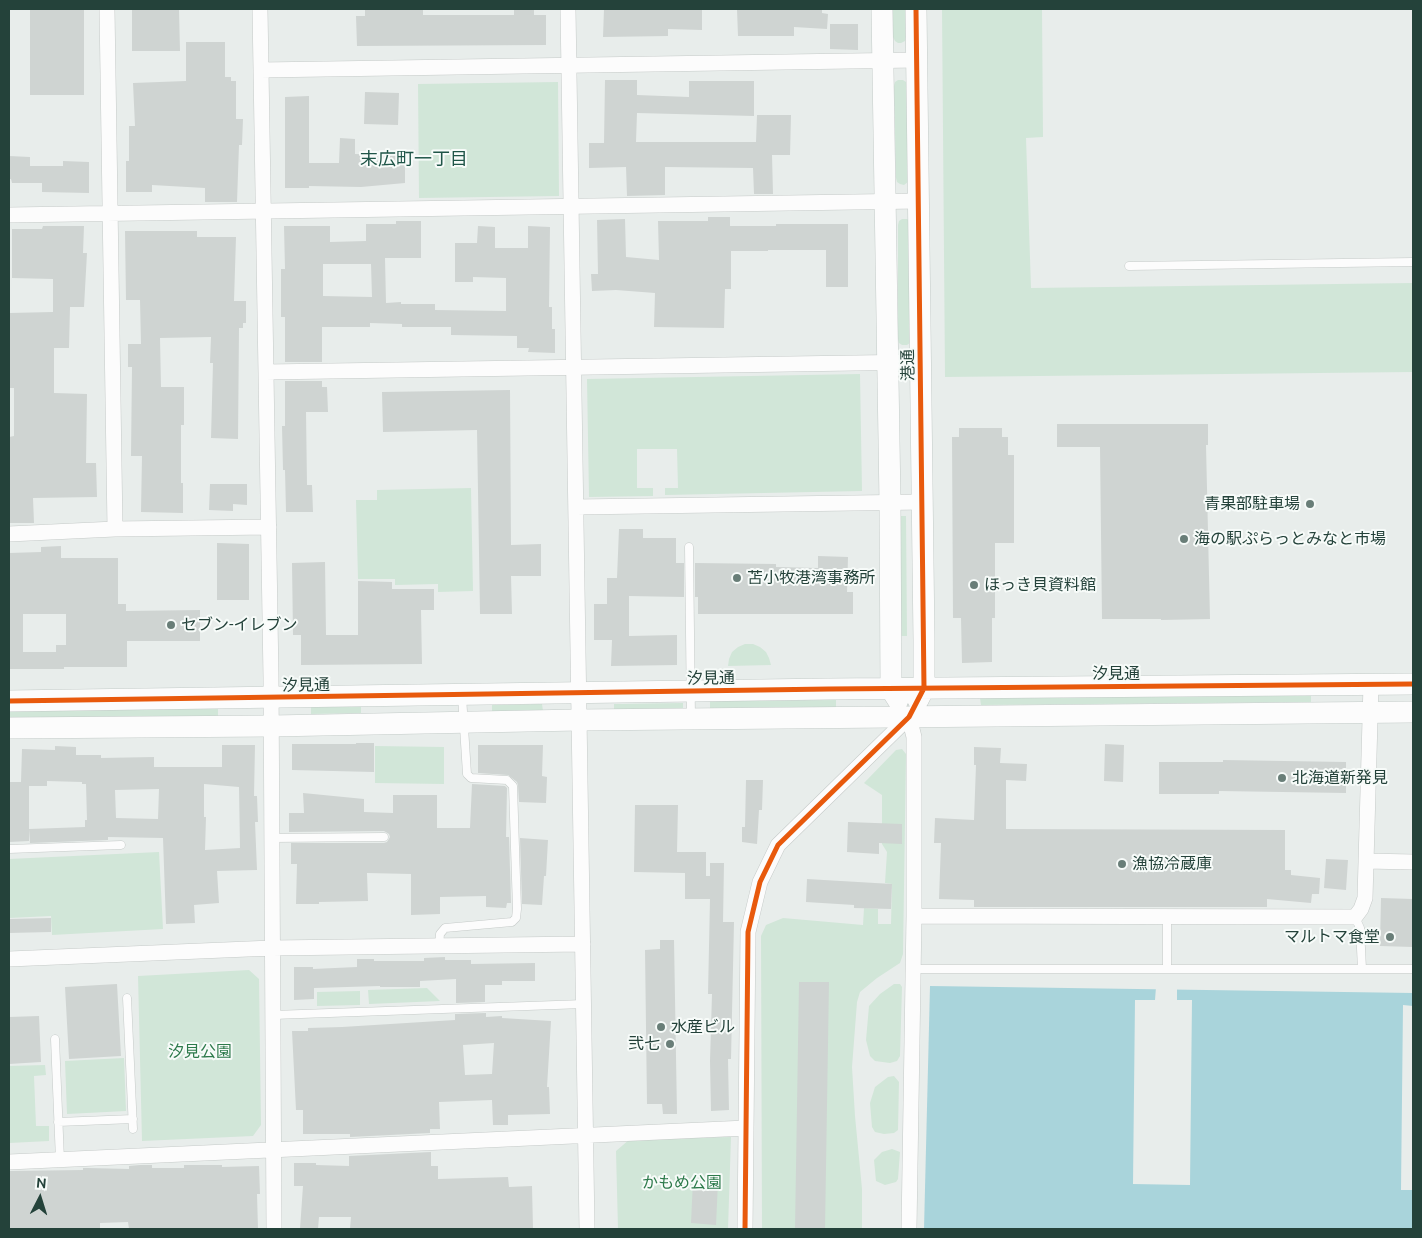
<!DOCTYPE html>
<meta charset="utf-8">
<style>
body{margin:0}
#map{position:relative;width:1422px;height:1238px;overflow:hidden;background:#e8edeb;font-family:Ubuntu,sans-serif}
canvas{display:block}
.frame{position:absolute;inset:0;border:10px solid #24423a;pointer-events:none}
.north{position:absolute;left:15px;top:1173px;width:50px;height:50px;-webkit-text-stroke:4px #f7fbf9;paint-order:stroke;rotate:5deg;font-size:14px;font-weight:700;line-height:20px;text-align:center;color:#24423a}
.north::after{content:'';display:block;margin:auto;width:18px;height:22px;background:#24423a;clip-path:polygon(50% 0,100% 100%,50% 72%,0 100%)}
</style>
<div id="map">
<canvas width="1422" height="1238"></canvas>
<div class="frame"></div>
<div class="north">N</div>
</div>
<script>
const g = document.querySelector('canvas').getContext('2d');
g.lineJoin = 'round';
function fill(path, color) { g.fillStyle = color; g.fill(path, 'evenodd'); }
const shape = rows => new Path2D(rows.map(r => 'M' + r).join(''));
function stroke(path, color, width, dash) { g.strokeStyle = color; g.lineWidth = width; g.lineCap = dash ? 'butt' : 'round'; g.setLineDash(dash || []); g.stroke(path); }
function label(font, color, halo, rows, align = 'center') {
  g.font = font + ' Ubuntu,"Noto Sans JP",sans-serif'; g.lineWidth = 4; g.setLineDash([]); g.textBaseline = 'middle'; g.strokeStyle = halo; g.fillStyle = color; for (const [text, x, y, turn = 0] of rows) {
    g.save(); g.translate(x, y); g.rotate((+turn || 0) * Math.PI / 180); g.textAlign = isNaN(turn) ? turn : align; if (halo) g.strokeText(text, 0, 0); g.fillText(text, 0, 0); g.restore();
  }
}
const green = shape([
 [893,9,906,9,906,37,905,41,901,43,898,43,895,41,893,37],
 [942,9,1042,9,1043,137,1026,138,1031,288,1413,283,1413,372,945,377],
 [898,80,903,80,906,82,907,86,909,178,908,182,904,185,900,184,897,182,896,178,894,86,895,82],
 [558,82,559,196,419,198,418,84],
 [902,219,907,219,910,221,910,343,907,345,902,345,899,343,898,339,898,225,899,221],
 [860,374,862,491,665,495,665,488,678,488,677,449,637,449,637,488,653,488,653,496,589,497,587,379],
 [471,488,473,591,438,592,438,584,395,585,395,579,358,579,356,500,377,500,377,490],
 [900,516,906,516,907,636,901,636],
 [745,644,753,644,760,647,766,652,769,658,771,665,728,666,729,659,732,652,738,647],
 [1311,695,1311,702,981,705,980,698],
 [836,700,836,707,710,708,710,701],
 [683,703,683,709,614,711,614,704],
 [542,704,543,711,492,712,492,705],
 [361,706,361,713,311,714,311,707],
 [218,708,218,716,9,719,9,711],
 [375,746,444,747,444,784,375,783],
 [902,749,906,754,903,954,900,963,877,978,860,992,857,1002,852,1067,855,1116,862,1189,862,1229,762,1229,761,936,766,925,783,918,863,925,864,908,878,909,878,924,891,924,892,884,885,883,887,852,882,844,882,795,864,783,896,750],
 [159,852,163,929,52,935,51,916,9,918,9,859],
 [249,970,259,979,261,1125,253,1136,142,1141,138,976],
 [894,984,900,984,902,987,900,1056,897,1061,890,1063,875,1061,870,1056,866,1040,869,1006,880,994],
 [427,988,440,1001,369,1004,368,990],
 [360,991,360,1005,317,1006,317,992],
 [124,1058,126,1111,67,1114,65,1061],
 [45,1065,46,1075,34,1076,36,1126,49,1126,49,1141,9,1143,9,1066],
 [894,1076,899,1082,898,1130,894,1133,884,1134,875,1132,872,1127,870,1103,875,1087,888,1077],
 [731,1137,728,1229,618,1229,616,1151,630,1139],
 [892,1149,900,1152,898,1179,896,1182,885,1185,876,1181,874,1160,882,1152]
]);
const water = shape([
 [930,986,1413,993,1413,1229,924,1229]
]);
const pier = shape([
 [1156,987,1177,987,1177,1000,1192,1000,1190,1185,1133,1184,1135,1000,1155,1000],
 [1403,1005,1413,1006,1413,1190,1401,1190]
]);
const building = shape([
 [30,9,84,9,84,95,30,95],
 [132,9,179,9,180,51,132,51],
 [365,9,423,10,423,15,514,15,514,9,534,9,534,15,546,15,546,45,357,46,356,16,365,16],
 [604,9,702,9,702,30,668,29,668,36,603,37],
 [737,9,822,9,822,13,828,14,827,29,794,27,794,36,738,36],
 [830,24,858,24,858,50,830,49],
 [186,42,225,42,225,77,231,77,231,81,236,81,236,119,243,119,242,145,239,145,237,202,205,202,205,188,152,185,152,192,126,192,126,161,129,161,129,126,135,126,133,83,186,81],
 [605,80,637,80,637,95,689,97,689,81,754,81,754,116,637,113,636,142,756,142,757,115,791,115,790,155,772,155,773,194,754,194,753,168,665,167,665,195,627,196,626,167,589,168,589,143,604,143],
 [365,92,399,93,398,125,364,124],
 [309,96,309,163,339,163,340,138,355,139,355,154,405,155,405,183,361,187,309,186,309,188,285,188,285,97],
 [9,156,30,157,30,166,63,166,63,161,89,162,89,193,42,192,42,183,12,183,11,179,9,179],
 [708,217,730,217,730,226,776,226,776,224,848,224,848,287,826,287,826,250,768,250,768,251,731,251,731,289,725,289,724,328,654,327,655,293,616,290,592,291,591,274,598,274,597,220,625,219,626,257,659,260,658,221,708,221],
 [396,221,421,221,421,258,385,258,386,303,401,302,401,304,435,304,435,310,506,311,506,278,473,277,473,282,455,282,455,243,477,243,478,226,495,227,495,248,528,248,528,226,550,227,549,307,552,307,552,329,555,329,555,353,528,352,529,348,517,348,517,336,451,335,451,327,402,327,402,324,370,323,370,327,322,327,322,362,285,362,285,317,281,317,281,269,285,269,284,226,330,226,330,242,366,241,366,224,396,224],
 [323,264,371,264,372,297,323,296],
 [43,226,84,226,83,253,87,253,84,307,70,307,69,348,54,348,54,393,87,394,86,463,96,463,97,497,33,498,34,523,9,523,9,437,14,436,14,388,9,388,9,313,53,312,53,279,12,278,12,229,42,229],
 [125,231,197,231,197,237,236,237,234,301,246,301,246,323,243,323,243,328,239,328,238,439,211,438,213,363,210,363,211,337,160,338,161,387,184,387,184,425,181,425,181,483,183,483,183,513,141,512,142,456,131,456,132,367,128,367,128,344,141,344,140,300,126,300],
 [285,381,322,381,322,387,327,387,328,412,306,412,307,485,312,485,313,512,286,512,285,470,283,470,282,426,285,426],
 [510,390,511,545,541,544,541,576,511,576,512,614,480,614,477,430,383,432,382,392],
 [1057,424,1208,424,1208,445,1206,445,1210,619,1161,620,1161,619,1102,619,1100,447,1057,447],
 [959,428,1002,428,1002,437,1008,437,1008,455,1014,455,1014,543,995,543,995,618,992,618,992,662,962,663,961,618,953,618,952,437,959,437],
 [210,484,247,484,247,505,233,504,233,511,209,510],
 [619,529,643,529,643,538,676,538,676,563,684,563,684,597,629,596,629,636,677,635,677,665,611,666,612,640,594,640,594,604,607,604,607,578,617,578],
 [217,543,249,544,249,600,217,600],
 [61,546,61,558,118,558,118,604,126,604,126,611,200,610,200,641,127,641,127,667,64,667,64,669,9,669,9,553,41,552,41,547],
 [23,614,66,614,66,645,56,645,56,652,23,652],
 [818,556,848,557,847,592,853,592,853,614,698,614,698,597,695,597,695,563,776,564,776,567,818,568],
 [325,562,326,635,358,635,358,581,392,582,392,589,434,589,434,610,421,610,422,664,301,665,301,635,293,635,292,563],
 [356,743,374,743,374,772,292,770,292,744,356,744],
 [1105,744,1124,745,1123,782,1104,781],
 [222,745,255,745,254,796,257,796,258,822,255,822,257,870,217,871,219,903,194,905,195,923,166,924,163,838,108,837,108,840,30,843,29,829,85,827,85,820,87,820,86,784,82,784,82,782,47,781,47,786,29,786,29,841,9,842,9,782,21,782,22,749,55,750,55,746,76,747,76,755,101,755,101,758,154,757,154,767,222,767],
 [204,784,239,787,240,848,205,850,206,817,204,817],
 [159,789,158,819,116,818,115,790],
 [478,745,543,745,542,776,547,777,546,803,519,802,518,785,517,782,508,775,478,773],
 [974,747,1001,748,1000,763,1027,764,1026,781,1006,780,1006,829,1285,830,1285,870,1291,870,1291,875,1320,878,1319,894,1312,894,1311,903,1267,899,1267,907,974,907,974,900,939,899,941,843,934,843,935,818,974,820,976,765,974,765],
 [1223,760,1346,762,1346,793,1219,791,1219,794,1159,794,1159,762,1223,762],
 [746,780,763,780,762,810,759,810,757,844,742,842,742,827,745,827],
 [472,784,505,786,507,788,506,837,509,837,511,903,507,903,506,908,486,907,486,896,440,897,440,914,411,915,411,874,367,873,368,901,319,902,319,904,296,904,297,864,291,864,291,843,384,843,387,842,390,837,389,834,384,831,289,832,289,813,304,813,303,793,364,799,364,812,393,813,393,795,437,795,437,828,470,828],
 [635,805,678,805,677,852,706,852,706,876,710,876,710,863,724,863,723,922,734,922,731,1059,728,1059,729,1110,711,1111,710,1061,712,994,708,994,710,899,685,899,685,873,634,872],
 [848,822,902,824,902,844,879,843,879,854,847,852],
 [520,838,548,840,546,876,544,876,542,905,522,904],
 [1326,859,1348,860,1346,890,1324,888],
 [807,879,892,884,891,909,854,908,854,905,806,902],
 [1381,898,1413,899,1413,947,1380,946],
 [51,918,51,932,9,933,9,919],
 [660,940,674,940,677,1114,663,1114,662,1104,647,1104,645,950,660,949],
 [445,957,445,960,471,960,471,964,535,963,535,981,502,981,502,985,485,985,485,1002,456,1003,456,979,420,981,420,987,380,987,380,986,314,988,314,999,294,1000,294,967,313,967,313,969,357,967,357,959,374,959,374,961,424,961,424,958],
 [799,982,829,982,825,1229,795,1229],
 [117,984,121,1056,69,1059,65,987],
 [486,1013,486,1017,502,1016,502,1018,551,1021,547,1087,549,1087,550,1114,508,1115,508,1125,493,1125,492,1100,439,1102,440,1129,430,1129,430,1133,350,1137,350,1134,303,1134,303,1110,296,1110,292,1031,308,1031,308,1028,342,1027,455,1020,455,1014],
 [494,1043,492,1074,465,1075,463,1045],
 [39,1016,41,1062,9,1064,9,1017],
 [431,1152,431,1166,438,1166,438,1179,508,1177,509,1187,532,1186,533,1229,350,1229,351,1217,319,1217,318,1229,300,1229,303,1186,294,1186,294,1163,316,1163,316,1165,349,1166,349,1156],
 [140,1165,152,1165,152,1168,184,1168,184,1165,222,1165,222,1167,259,1166,260,1194,257,1194,258,1229,129,1229,128,1222,100,1223,100,1228,73,1228,73,1229,9,1229,9,1171,83,1170,83,1168,88,1168,129,1169,129,1166],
 [693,1180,718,1181,716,1225,691,1223]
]);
const lane = shape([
 [1129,266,1413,262],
 [689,547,691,718],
 [272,838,384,837],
 [9,849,121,845],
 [1167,917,1167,969],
 [1355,917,1360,928,1362,969],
 [439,946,440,934,445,928,512,922,516,918,517,909,513,786,507,780,471,778,467,774,462,696],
 [914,969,1413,969],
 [127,998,133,1129],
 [273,1015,584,1004],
 [55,1039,60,1160],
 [58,1122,133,1119]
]);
const street = shape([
 [107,9,115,529],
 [260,9,271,678,274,1229],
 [568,9,587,1229],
 [261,70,917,60],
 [9,215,919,201],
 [266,372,921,362],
 [576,507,923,502],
 [9,534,115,529,269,527],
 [1366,861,1413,862],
 [914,916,1355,917,1361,909,1365,898,1371,684],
 [9,959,272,948,583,944],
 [9,1162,746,1128],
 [745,1229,748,932,760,882,778,845,909,717,914,737,914,916,909,1229]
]);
const secondary = shape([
 [882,9,890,502,891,689,898,700],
 [916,9,924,640,924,688,918,700],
 [9,701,829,689,1413,684],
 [9,728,272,726,579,720,1413,712]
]);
const cycleway = shape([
 [9,701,829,689,1413,684],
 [745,1229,748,932,760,882,778,845,909,717,924,688,916,9]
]);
const markers = [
 [1310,504,5,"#697e78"],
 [1184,539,5,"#697e78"],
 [737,578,5,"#697e78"],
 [974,585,5,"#697e78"],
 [171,625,5,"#697e78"],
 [1282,778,5,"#697e78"],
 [1122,864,5,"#697e78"],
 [1390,937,5,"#697e78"],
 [661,1027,5,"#697e78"],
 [670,1044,5,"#697e78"]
];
const streetNames = [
 ["港通",908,365,-91],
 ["汐見通",1116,674],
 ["汐見通",711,678,-1],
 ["汐見通",306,685,-1]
];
const poiNames = [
 ["青果部駐車場",1300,504,"right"],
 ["海の駅ぷらっとみなと市場",1194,539],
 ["苫小牧港湾事務所",747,578],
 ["ほっき貝資料館",984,585],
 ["セブン-イレブン",181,625],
 ["北海道新発見",1292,778],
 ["漁協冷蔵庫",1132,864],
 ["マルトマ食堂",1380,937,"right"],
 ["水産ビル",671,1027],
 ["弐七",660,1044,"right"]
];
const parkNames = [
 ["汐見公園",200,1052],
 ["かもめ公園",682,1183]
];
const neighbourhoodNames = [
 ["末広町一丁目",414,159]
];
fill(green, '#d1e6d8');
fill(water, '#a9d4db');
fill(pier, '#e8edeb');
fill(building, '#cfd4d2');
stroke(lane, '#c5cac8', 9);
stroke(street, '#c5cac8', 16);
stroke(secondary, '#c3cbc8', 22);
stroke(lane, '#fcfcfc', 8);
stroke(street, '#fcfcfc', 15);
stroke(secondary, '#fcfcfc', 21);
stroke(cycleway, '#e8590c', 5);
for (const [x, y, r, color] of markers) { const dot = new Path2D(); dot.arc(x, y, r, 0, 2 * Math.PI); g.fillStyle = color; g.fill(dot); stroke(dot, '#f7fbf9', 2); }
label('16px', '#24423a', '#f7fbf9', streetNames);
label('16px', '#24423a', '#f7fbf9', poiNames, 'left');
label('16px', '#2d7a4b', '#f7fbf9', parkNames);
label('18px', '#1f5548', '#f7fbf9', neighbourhoodNames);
</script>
